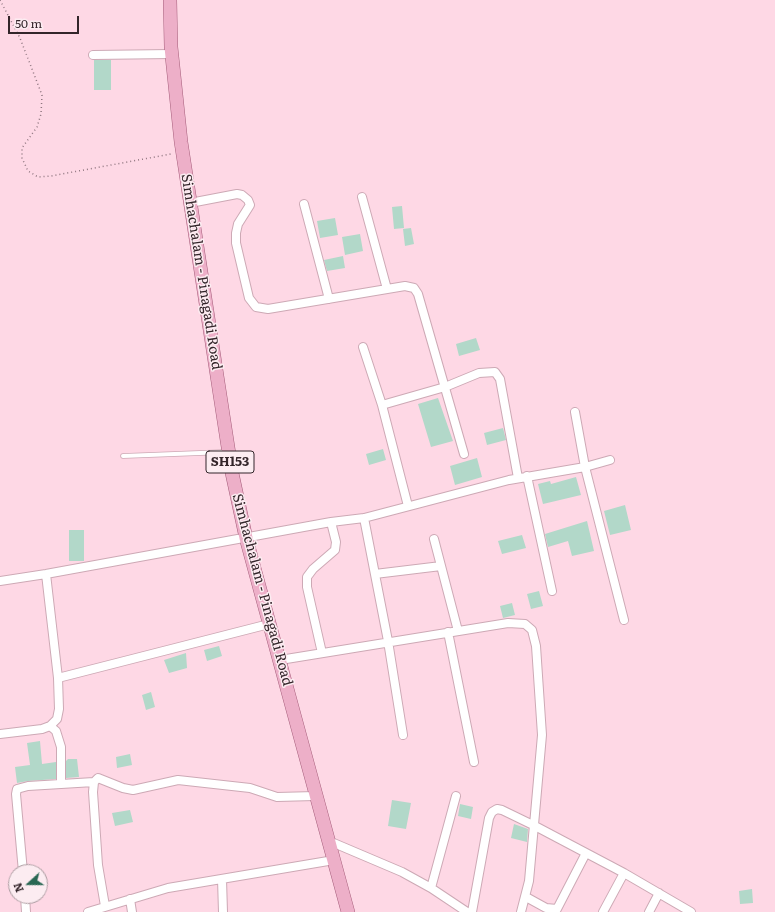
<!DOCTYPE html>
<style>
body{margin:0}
#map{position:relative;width:775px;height:912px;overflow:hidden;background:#fed8e5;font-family:Literata,serif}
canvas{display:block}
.north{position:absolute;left:8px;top:864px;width:40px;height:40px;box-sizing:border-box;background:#fcecf1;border:1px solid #ac9ca1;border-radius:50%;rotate:249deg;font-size:11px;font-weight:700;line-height:16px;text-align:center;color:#33252a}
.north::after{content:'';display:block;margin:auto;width:14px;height:18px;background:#296753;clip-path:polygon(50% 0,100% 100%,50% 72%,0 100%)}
.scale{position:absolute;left:8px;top:16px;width:71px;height:18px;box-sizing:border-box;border:2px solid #33252a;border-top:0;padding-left:5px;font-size:12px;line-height:14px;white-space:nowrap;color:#33252a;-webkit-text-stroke:3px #fcecf1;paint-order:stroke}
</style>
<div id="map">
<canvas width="775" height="912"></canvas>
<div class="north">N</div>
<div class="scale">50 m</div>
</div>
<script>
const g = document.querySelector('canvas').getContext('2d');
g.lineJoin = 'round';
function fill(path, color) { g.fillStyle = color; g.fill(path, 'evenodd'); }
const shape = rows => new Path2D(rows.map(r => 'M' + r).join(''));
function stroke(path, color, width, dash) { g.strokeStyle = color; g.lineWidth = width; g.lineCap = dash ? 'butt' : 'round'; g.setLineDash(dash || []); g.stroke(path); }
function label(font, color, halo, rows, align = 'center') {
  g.font = font + ' Literata,serif'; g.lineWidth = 3; g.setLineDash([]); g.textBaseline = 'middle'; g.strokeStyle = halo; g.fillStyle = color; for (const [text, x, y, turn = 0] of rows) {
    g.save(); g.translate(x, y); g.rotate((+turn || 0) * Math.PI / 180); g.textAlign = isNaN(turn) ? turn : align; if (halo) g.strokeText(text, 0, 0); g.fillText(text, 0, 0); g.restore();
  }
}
const building = shape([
 [94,60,111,60,111,90,94,90],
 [402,206,404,228,394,229,392,207],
 [335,218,338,235,320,238,317,221],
 [411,228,414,244,405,246,403,229],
 [360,234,363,251,345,255,342,237],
 [343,256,345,268,327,271,324,260],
 [476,338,480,350,459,356,456,344],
 [438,398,453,441,431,447,418,404],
 [503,428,506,440,487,445,484,433],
 [383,449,386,460,369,465,366,454],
 [477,458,482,477,455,485,450,466],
 [576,477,581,495,543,504,538,484,550,481,551,484],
 [625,505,631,530,610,535,604,511],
 [587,521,594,551,572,556,568,541,548,547,545,534],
 [69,530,84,530,84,561,69,561],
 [522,535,526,548,502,554,498,541],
 [539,591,543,606,531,609,527,594],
 [512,603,515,615,503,618,500,606],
 [219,646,222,656,207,661,204,650],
 [186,653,187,668,169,673,164,660],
 [151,692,155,707,146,710,142,695],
 [40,741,42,764,56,762,56,779,28,781,17,783,15,767,30,765,27,743],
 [130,754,132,765,117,768,116,757],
 [68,759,77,759,79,777,66,778,66,761],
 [392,800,411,803,406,829,388,826],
 [460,804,473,807,471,819,458,816],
 [130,810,133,822,115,826,112,813],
 [514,824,528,829,527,842,511,838],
 [752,889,753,903,740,904,739,891]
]);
const path = shape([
 [0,0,20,38,42,95,41,114,37,127,22,148,22,158,28,171,38,177,51,176,171,154]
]);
const lane = shape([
 [123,456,226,452]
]);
const street = shape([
 [93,55,171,54],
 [362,197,387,289],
 [190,203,237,194,242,195,248,200,250,205,238,224,236,233,236,243,249,298,256,307,268,309,405,286,414,288,418,294,464,454],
 [304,204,329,299],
 [363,347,382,405,408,506],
 [382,405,445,387,479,373,495,372,500,379,518,478],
 [575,412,585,467,624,620],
 [527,476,552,591],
 [364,518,388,641,403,735],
 [434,539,458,631],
 [375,574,441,566],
 [0,581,46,574,331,522,364,518,509,480,585,467,610,460],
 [448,632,474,762],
 [322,653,307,587,307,577,313,569,335,550,336,542,331,522],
 [280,660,508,623,525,624,532,630,536,646,542,735,529,881,521,912],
 [58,678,269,624],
 [50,726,56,731,61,747,61,784],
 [0,734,42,729,50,726,57,719,59,709,58,678,46,574],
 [329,841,402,872,431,888,467,912],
 [23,872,16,794,17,789,28,786,94,782],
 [222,879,223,912],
 [431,888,456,796],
 [25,896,26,912],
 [526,897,546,908,557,909,586,853],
 [130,899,132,912],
 [105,906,98,865,93,792,94,782,98,778,123,788,133,790,178,780,250,788,277,797,315,796],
 [88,912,168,888,334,860],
 [472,912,489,818,492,812,497,809,502,810,535,826,624,873,691,912],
 [603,912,624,873],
 [649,912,659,893]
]);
const primary = shape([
 [170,0,171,47,181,142,232,473,246,538,348,912]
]);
const shields = [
 [230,462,48]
];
const shieldNames = [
 ["SH153",230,462]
];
const streetNames = [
 ["Simhachalam - Pinagadi Road",201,272,81],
 ["Simhachalam - Pinagadi Road",262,590,75]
];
fill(building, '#b2d8c9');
stroke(lane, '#cda9b5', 5.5);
stroke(street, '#cda9b5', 10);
stroke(primary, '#a45c79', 14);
stroke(path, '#907780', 1.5, [1, 3]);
stroke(lane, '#fff', 4);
stroke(street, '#fff', 8);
stroke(primary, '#edafc8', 13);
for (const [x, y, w] of shields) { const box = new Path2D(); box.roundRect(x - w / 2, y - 11, w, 22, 3); g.fillStyle = '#fcecf1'; g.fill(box); stroke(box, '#33252a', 1); }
label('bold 13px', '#33252a', null, shieldNames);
label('14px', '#33252a', '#fcecf1', streetNames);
</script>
